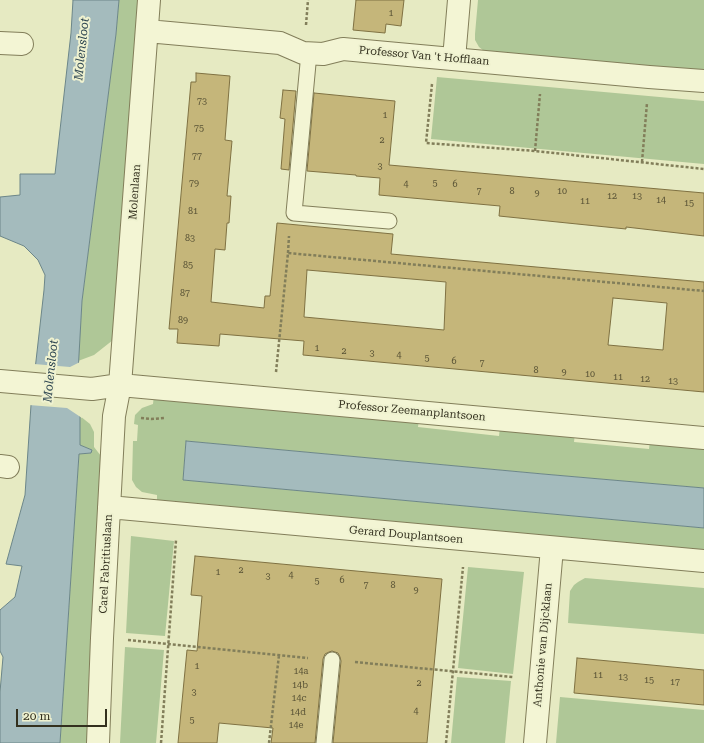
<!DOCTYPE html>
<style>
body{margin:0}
#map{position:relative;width:704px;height:743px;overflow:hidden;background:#e6eac2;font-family:"Roboto Serif",serif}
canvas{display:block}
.scale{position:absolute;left:16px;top:709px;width:91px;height:18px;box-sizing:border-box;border:2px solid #33301e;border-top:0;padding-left:5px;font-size:12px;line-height:14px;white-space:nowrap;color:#33301e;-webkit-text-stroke:3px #eff2d0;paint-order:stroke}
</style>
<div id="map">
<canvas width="704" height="743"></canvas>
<div class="scale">20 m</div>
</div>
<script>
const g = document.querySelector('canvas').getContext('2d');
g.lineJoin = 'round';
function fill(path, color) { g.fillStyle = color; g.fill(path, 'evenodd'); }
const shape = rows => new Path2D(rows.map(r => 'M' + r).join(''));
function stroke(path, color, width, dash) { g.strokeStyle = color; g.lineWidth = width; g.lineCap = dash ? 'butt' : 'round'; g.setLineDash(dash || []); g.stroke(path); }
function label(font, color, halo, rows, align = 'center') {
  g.font = font + ' "Roboto Serif",serif'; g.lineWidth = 4; g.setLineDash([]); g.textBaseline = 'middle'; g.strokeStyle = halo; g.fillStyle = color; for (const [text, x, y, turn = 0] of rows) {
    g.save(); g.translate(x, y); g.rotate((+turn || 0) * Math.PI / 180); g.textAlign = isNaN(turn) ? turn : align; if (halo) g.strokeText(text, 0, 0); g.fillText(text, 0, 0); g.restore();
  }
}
const green = shape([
 [119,0,141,0,113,340,94,355,78,361,82,301,116,34],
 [478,0,704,0,704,72,484,51,479,47,475,40,475,34],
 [437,77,704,101,704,164,431,139],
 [154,394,419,419,418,427,499,436,500,427,575,433,574,442,649,449,650,440,704,445,704,488,543,474,186,441,183,480,704,528,704,552,157,504,157,495,142,492,136,487,132,480,133,441,137,441,138,425,134,424,135,415,142,408,153,404],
 [80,416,90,424,94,432,94,447,101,456,87,743,60,743,79,454,91,453,92,450,80,445],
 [131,536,174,541,165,636,126,633],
 [468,567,524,572,513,674,458,668],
 [585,578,704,588,704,634,568,623,570,591,574,585,578,582],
 [125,647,164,650,156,743,120,743],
 [457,677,511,681,505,743,451,743],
 [560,697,704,710,704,743,556,743]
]);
const water = shape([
 [73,0,119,0,116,34,82,301,78,373,80,416,80,445,92,450,91,453,79,454,60,743,0,743,0,692,3,657,0,651,0,610,15,597,22,566,6,564,25,495,31,405,44,290,45,275,38,260,24,246,0,236,0,197,20,195,20,174,55,174,71,33,73,0],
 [186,441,543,474,704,488,704,528,183,480,186,441]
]);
const pier = shape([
 [80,362,80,373,82,418,67,408,29,405,34,364,70,367]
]);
const building = shape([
 [356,0,404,0,401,26,386,24,385,33,353,30,356,0],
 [196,73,230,76,225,140,232,141,227,196,231,196,229,223,227,223,225,250,215,249,211,302,264,308,265,296,270,296,277,223,393,234,391,254,704,282,704,392,303,355,304,341,220,334,219,346,177,343,178,329,169,329,191,82,196,82,196,73],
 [307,270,446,282,444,330,304,317,307,270],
 [613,298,667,303,663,350,608,345,613,298],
 [283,90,296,91,289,170,281,169,285,119,280,118,283,90],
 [314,93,395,101,389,165,704,193,704,236,626,227,626,229,499,216,500,206,379,195,380,178,356,176,356,175,307,171,314,93],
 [195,556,442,579,427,743,333,743,341,661,340,657,338,653,332,651,329,652,325,654,323,659,315,743,271,743,273,728,219,723,217,743,178,743,187,650,197,651,202,596,191,595,195,556],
 [577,658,704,670,704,705,574,693,577,658]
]);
const path = shape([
 [306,25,308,0],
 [432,84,426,143,535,151,704,169],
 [535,151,540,94],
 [642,162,647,103],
 [288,253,289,236],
 [276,372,288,253,704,291],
 [141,418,151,419,165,418],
 [128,640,308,658],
 [355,662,513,677],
 [161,743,176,540],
 [269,743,279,655],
 [446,743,463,567]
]);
const lane = shape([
 [309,53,294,213,389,221],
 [324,743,332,660]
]);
const street = shape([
 [147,31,280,43,303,53,323,54,343,49,649,77,704,81],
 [0,43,22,44],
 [454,59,459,0],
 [0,381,92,389,120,385,704,438],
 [0,466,8,467],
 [109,507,704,561],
 [98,743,102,638,114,416,120,385,149,0],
 [535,743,552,548]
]);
const numberNames = [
 ["1",391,13],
 ["73",202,101],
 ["1",385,115],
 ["75",199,128],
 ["2",382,140],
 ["77",197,156],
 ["3",380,166],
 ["79",194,183],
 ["5",435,183],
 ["4",406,184],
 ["6",455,184],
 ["7",479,191],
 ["8",512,191],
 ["10",562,191],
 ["9",537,193],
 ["12",612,196],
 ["13",637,196],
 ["14",661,200],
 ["11",585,201],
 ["15",689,203],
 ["81",193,211],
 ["83",190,238],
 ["85",188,265],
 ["87",185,293],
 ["89",183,320],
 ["1",317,348],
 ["2",344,351],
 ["3",372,353],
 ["4",399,355],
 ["5",427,358],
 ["6",454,361],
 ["7",482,363],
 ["8",536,370],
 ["9",564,372],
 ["10",590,374],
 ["11",618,377],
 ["12",645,379],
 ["13",673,381],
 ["2",241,570],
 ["1",218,572],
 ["4",291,575],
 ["3",268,576],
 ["6",342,580],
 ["5",317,581],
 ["7",366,585],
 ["8",393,585],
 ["9",416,590],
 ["1",197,666],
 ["14a",301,671],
 ["11",598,675],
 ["13",623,677],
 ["15",649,680],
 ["17",675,682],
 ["2",419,683],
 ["14b",300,685],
 ["3",194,692],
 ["14c",299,698],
 ["4",416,711],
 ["14d",298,712],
 ["5",192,720],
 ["14e",296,725]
];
const streetNames = [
 ["Professor Van 't Hofflaan",424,56,5],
 ["Molenlaan",135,192,-86],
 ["Professor Zeemanplantsoen",412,411,5],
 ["Gerard Douplantsoen",406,535,5],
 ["Carel Fabritiuslaan",106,564,-87],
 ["Anthonie van Dijcklaan",543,645,-85]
];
const waterNames = [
 ["Molensloot",82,49,-84],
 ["Molensloot",51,371,-84]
];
fill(green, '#afc797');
fill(water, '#a4bbbd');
stroke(water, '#6c8689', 1);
fill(pier, '#e6eac2');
fill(building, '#c5b67a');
stroke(building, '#7f7142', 1);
stroke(lane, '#827e5a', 17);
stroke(street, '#827e5a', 24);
stroke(path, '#827e5a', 2.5, [3, 2]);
stroke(lane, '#f3f5d4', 15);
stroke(street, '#f3f5d4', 22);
label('9px', '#585235', null, numberNames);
label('11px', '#33301e', '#eff2d0', streetNames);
label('italic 12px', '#2e4651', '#eff2d0', waterNames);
</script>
